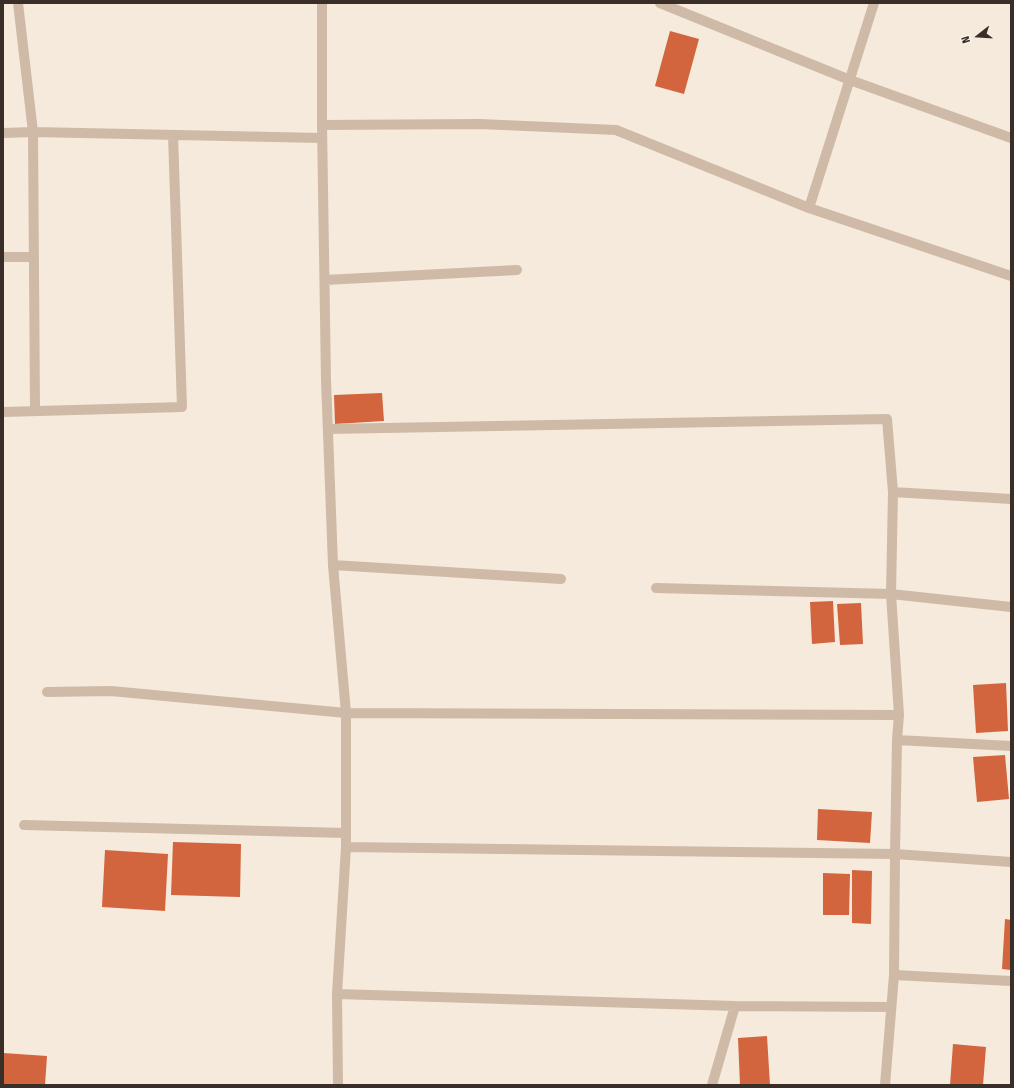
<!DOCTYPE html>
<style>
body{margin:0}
#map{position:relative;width:1014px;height:1088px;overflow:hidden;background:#f5eadc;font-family:"Fira Sans Condensed",sans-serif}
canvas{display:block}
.frame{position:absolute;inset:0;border:4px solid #3a2e28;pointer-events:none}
.north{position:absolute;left:958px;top:16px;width:40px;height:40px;-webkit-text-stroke:3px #fbf3e9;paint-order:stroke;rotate:253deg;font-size:11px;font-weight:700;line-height:16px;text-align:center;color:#3a2e28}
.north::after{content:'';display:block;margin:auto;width:14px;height:18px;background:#3a2e28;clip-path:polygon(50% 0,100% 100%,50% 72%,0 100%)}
</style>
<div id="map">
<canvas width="1014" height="1088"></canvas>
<div class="frame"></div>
<div class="north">N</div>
</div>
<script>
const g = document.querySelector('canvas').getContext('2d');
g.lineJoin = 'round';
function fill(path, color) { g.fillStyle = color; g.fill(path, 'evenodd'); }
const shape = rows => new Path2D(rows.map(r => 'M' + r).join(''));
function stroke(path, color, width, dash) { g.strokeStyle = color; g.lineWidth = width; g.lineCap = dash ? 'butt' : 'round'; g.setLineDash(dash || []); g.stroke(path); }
const building = shape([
 [670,31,699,39,684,94,655,86],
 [382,393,384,421,335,424,334,395],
 [833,601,835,642,812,644,810,602],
 [861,603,863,644,840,645,837,604],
 [1006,683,1008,731,976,733,973,685],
 [1005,755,1009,799,977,802,973,757],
 [818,809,872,812,870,843,817,840],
 [173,842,241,844,240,897,171,895],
 [105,850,168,854,165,911,102,907],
 [852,870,872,871,871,924,852,923],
 [823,873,850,874,849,915,823,915],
 [1005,919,1011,920,1011,970,1002,969],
 [767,1036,770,1085,740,1085,738,1038],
 [953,1044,986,1047,983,1085,950,1085],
 [3,1053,47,1056,45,1085,3,1085]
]);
const minor = shape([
 [18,3,33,132,35,411],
 [322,3,322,125,326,380,333,565,346,713,346,847,337,994,338,1085],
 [660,3,850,80,1011,138],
 [322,125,480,124,616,130,809,208,1011,276],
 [3,133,33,132,322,138],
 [809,208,874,3],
 [3,257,33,257],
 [325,280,517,270],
 [3,412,182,407,173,135],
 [328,429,887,419,893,492,891,594,899,715,897,740,895,854,894,975,885,1085],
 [893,492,1011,499],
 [333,565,561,579],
 [656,588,891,594,1011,607],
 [47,692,111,691,346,713,899,715],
 [897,740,1011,746],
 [24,825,346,833],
 [346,847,895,854,1011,862],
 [894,975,1011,981],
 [337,994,735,1006,891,1007],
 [712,1085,735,1006]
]);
fill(building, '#d2653d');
stroke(minor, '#cebaa6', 10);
</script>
